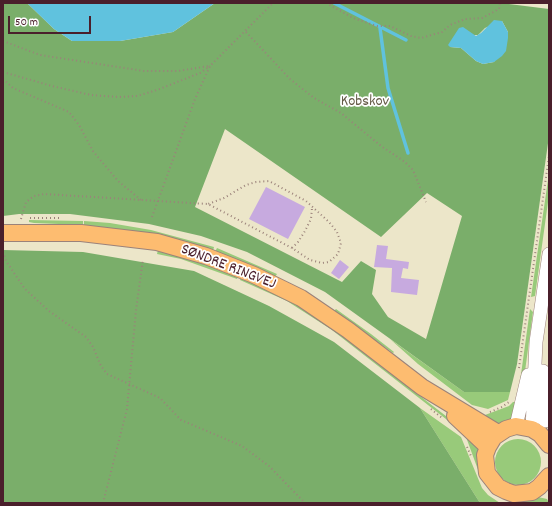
<!DOCTYPE html>
<meta charset="utf-8">
<style>
body{margin:0}
#map{position:relative;width:552px;height:506px;overflow:hidden;background:#ece6c9;font-family:Dekko,sans-serif}
canvas{display:block}
.frame{position:absolute;inset:0;border:4px solid #4a1f2b;pointer-events:none}
.scale{position:absolute;left:8px;top:16px;width:83px;height:18px;box-sizing:border-box;border:2px solid #4a1f2b;border-top:0;padding-left:5px;font-size:12px;line-height:14px;white-space:nowrap;color:#4a1f2b;-webkit-text-stroke:3px #fff;paint-order:stroke}
</style>
<div id="map">
<canvas width="552" height="506"></canvas>
<div class="frame"></div>
<div class="scale">50 m</div>
</div>
<script>
const g = document.querySelector('canvas').getContext('2d');
g.lineJoin = 'round';
function fill(path, color) { g.fillStyle = color; g.fill(path, 'evenodd'); }
const shape = rows => new Path2D(rows.map(r => 'M' + r).join(''));
function stroke(path, color, width, dash) { g.strokeStyle = color; g.lineWidth = width; g.lineCap = dash ? 'butt' : 'round'; g.setLineDash(dash || []); g.stroke(path); }
function label(font, color, halo, rows, align = 'center') {
  g.font = font + ' Dekko,sans-serif'; g.lineWidth = 3.5; g.setLineDash([]); g.textBaseline = 'middle'; g.strokeStyle = halo; g.fillStyle = color; for (const [text, x, y, turn = 0] of rows) {
    g.save(); g.translate(x, y); g.rotate((+turn || 0) * Math.PI / 180); g.textAlign = isNaN(turn) ? turn : align; if (halo) g.strokeText(text, 0, 0); g.fillText(text, 0, 0); g.restore();
  }
}
const green = shape([
 [549,173,549,195,535,296,531,297],
 [29,220,83,221,83,225,34,223,29,222],
 [84,221,110,223,151,230,214,247,213,251,151,234,84,225],
 [217,248,277,274,275,277,215,252],
 [158,250,208,264,238,276,237,279,181,259,157,254],
 [241,276,314,314,464,430,460,430,332,330,287,301,240,280],
 [336,309,371,334,394,352,393,353,334,311],
 [530,309,533,312,523,386,518,396],
 [390,339,464,392,510,392,508,400,488,409,472,405,418,364],
 [513,402,516,402,514,416,510,420,499,424,482,418,485,415,509,406],
 [420,408,461,437,482,488,488,495,500,503,480,503],
 [466,437,479,449,481,471,538,497,547,499,549,503,513,503,492,492,481,478],
 '495 462a23 23 0 1 1 46 0a23 23 0 1 1-46 0Z'
]);
const forest = shape([
 [3,3,27,3,54,29,72,41,120,41,173,32,215,3,501,3,549,9,549,136,517,364,510,392,464,392,325,292,247,252,201,236,149,224,70,214,19,214,3,216],
 [502,21,508,32,494,62,483,64,476,61,461,48,450,47,473,35,478,35,485,28],
 [225,129,381,237,427,193,462,216,426,339,388,317,372,294,376,270,361,261,342,282,195,207],
 [3,250,83,252,194,271,269,306,334,342,420,408,480,503,3,503]
]);
const water = shape([
 [27,3,215,3,173,32,120,41,72,41,54,29],
 [494,20,502,21,508,32,508,38,506,51,502,56,494,62,483,64,476,61,461,48,450,47,448,45,459,28,463,27,476,36,481,33]
]);
const stream = shape([
 [334,3,406,40],
 [380,28,388,88,408,153]
]);
const building = shape([
 [266,187,305,207,288,239,249,219],
 [377,245,388,246,386,259,409,262,408,269,403,268,401,278,419,280,417,295,391,292,392,268,374,267],
 [340,260,349,267,339,279,331,273]
]);
const path = shape([
 [326,3,353,18,377,26,390,26,411,36,421,38,442,32,450,25,465,19,482,18,499,9,500,3],
 [246,32,290,79,314,98,341,113,381,146,405,162,413,170,426,202],
 [3,41,40,55,144,71,178,71,209,66],
 [3,72,52,86,91,95,118,97,137,96,157,90,200,73,210,66],
 [3,79,13,88,69,112,79,125,93,151,102,162,118,181,141,200],
 [152,217,195,99,210,66,273,3],
 [30,218,61,218],
 [21,219,26,202,34,196,44,194,208,204,292,248,310,260,322,263,329,262,338,254,341,243,337,232,329,222,306,201,269,181,256,182,246,185,224,198,208,204],
 [292,248,298,242,305,231,311,219,312,208],
 [3,252,6,261,25,289,49,311,86,337,93,347,101,366,107,374,160,398,181,420,242,446,269,466,305,503],
 [519,368,549,156],
 [431,409,442,418],
 [490,412,502,407,509,402],
 [467,447,471,456],
 [103,503,127,409,136,310,143,259]
]);
const minor = shape([
 [543,371,545,421],
 [516,426,528,375],
 [532,429,536,342,549,254]
]);
const major = shape([
 [3,233,81,233,157,242,206,256,254,275,301,298,348,330,422,387,498,433],
 [455,416,488,447],
 [549,445,540,434,532,429,516,426,506,429,494,437,488,447,485,455,487,473,498,487,506,491,514,494,532,492,539,487,549,476]
]);
const parkNames = [
 ["Kobskov",365,103]
];
const streetNames = [
 ["SØNDRE RINGVEJ",228,268,21]
];
fill(green, '#98ca7a');
fill(forest, '#7aae6a');
fill(water, '#60c2de');
stroke(stream, '#60c2de', 3.5);
fill(building, '#c7aadf');
stroke(minor, '#9b827a', 14);
stroke(major, '#9b827a', 18);
stroke(path, '#9b827a', 2, [1, 3]);
stroke(minor, '#fff', 13);
stroke(major, '#fdbc70', 16);
label('16px', '#655b47', '#fff', parkNames);
label('16px', '#4a1f2b', '#fff', streetNames);
</script>
